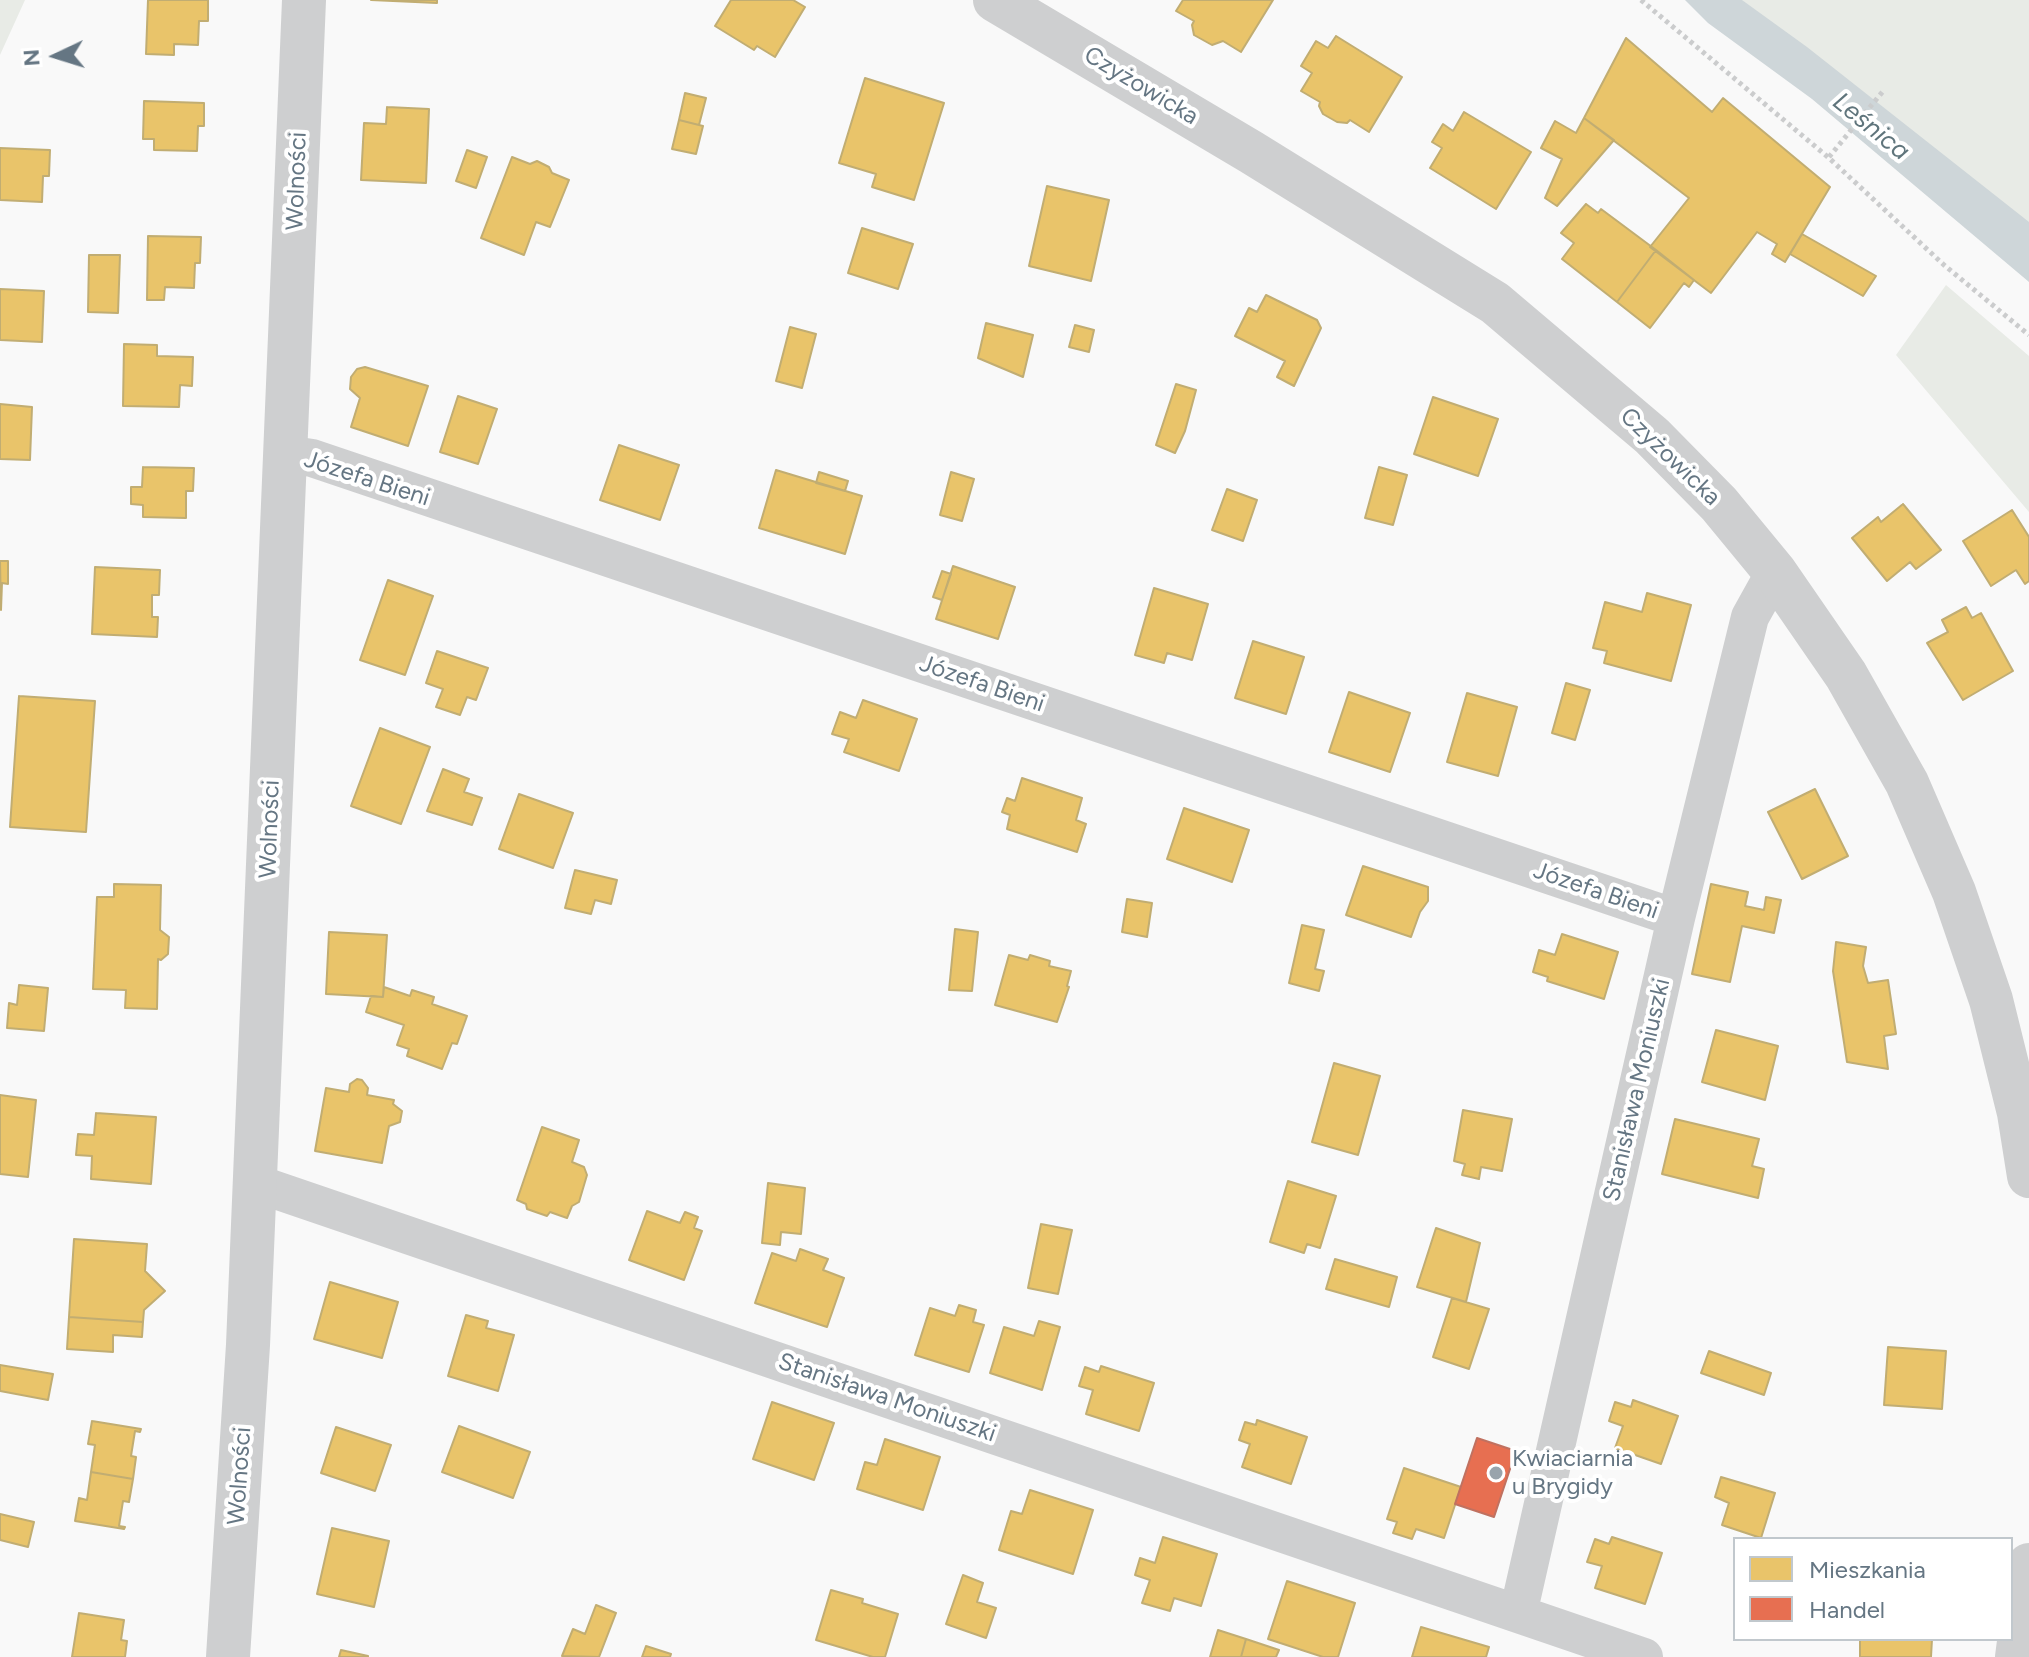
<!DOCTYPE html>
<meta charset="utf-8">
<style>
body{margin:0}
#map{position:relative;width:2029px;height:1657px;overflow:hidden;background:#f9f9f9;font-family:Figtree,sans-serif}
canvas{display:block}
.legend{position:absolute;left:1733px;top:1537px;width:280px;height:104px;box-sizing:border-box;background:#fff;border:2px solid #c1c8cd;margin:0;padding:10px 14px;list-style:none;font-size:24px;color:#657683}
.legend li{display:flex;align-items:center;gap:16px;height:40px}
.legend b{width:40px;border:2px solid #c1c8cd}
.north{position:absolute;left:16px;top:16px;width:80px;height:80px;-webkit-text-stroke:6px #fff;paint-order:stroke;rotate:266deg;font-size:22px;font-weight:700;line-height:32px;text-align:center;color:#657683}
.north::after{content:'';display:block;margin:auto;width:28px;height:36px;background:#657683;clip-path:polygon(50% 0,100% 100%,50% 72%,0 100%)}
</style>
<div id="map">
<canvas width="2029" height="1657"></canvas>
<ul class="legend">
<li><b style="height:22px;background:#e9c46a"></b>Mieszkania</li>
<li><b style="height:22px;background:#e76f51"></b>Handel</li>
</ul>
<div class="north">N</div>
</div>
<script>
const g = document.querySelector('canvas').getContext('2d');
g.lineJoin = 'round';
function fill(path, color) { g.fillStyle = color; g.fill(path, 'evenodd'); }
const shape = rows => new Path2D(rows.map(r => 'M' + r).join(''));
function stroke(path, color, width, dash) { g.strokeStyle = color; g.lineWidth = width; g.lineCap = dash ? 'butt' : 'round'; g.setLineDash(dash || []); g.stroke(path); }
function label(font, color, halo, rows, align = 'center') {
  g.font = font + ' Figtree,sans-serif'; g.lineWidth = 8; g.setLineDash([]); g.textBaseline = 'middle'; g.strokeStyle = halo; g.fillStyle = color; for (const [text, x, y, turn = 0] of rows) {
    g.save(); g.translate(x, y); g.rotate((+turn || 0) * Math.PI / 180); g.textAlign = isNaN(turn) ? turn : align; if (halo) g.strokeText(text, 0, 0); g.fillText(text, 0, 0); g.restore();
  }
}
const green = shape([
 [0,0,25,0,0,55],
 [1741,0,2029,0,2029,229,1877,103],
 [1946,285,2029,356,2029,512,1896,355]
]);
const water = shape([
 [1685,0,1742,0,1807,47,2029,222,2029,282,1812,99,1708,23]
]);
const homes = shape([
 [148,0,208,0,208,21,199,21,198,45,174,44,174,55,146,54,148,0],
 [371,0,437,0,437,3,371,0],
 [731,0,793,0,805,7,775,57,757,46,754,50,715,26,731,0],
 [1183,0,1273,0,1241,52,1223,41,1212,45,1194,35,1192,25,1194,21,1176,11,1183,0],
 [1336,36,1402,77,1369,132,1350,120,1347,123,1337,122,1323,114,1319,106,1320,102,1301,91,1312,73,1301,66,1316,41,1328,48,1336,36],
 [1626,38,1712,112,1723,98,1830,187,1785,262,1772,254,1777,244,1757,232,1711,293,1650,247,1689,198,1584,118,1626,38],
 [865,78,944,103,914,200,872,187,876,174,839,163,865,78],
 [685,93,706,98,699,125,679,120,685,93],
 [144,101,204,103,204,126,198,126,197,151,154,150,154,139,143,139,144,101],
 [387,107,429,109,426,183,361,180,364,123,386,124,387,107],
 [1464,112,1531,152,1496,209,1430,168,1442,148,1432,142,1443,124,1453,131,1464,112],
 [1584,118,1614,140,1557,206,1545,198,1562,159,1541,148,1555,121,1576,133,1584,118],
 [679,120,703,126,696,154,672,149,679,120],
 [0,148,50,150,49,176,43,176,42,202,0,200,0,148],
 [467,150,487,157,476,188,456,181,467,150],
 [512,157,530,164,537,161,549,167,552,173,569,180,550,227,536,222,524,255,481,238,512,157],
 [1047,186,1109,200,1091,281,1029,266,1047,186],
 [1586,204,1598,213,1601,209,1656,250,1617,302,1562,259,1574,243,1561,233,1586,204],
 [862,228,913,244,898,289,848,273,862,228],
 [1802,234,1876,276,1863,296,1790,254,1802,234],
 [148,236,201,237,200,263,195,263,194,288,165,287,164,300,147,300,148,236],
 [1656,250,1694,280,1689,287,1684,283,1650,328,1617,302,1656,250],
 [89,255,120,255,118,313,88,312,89,255],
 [0,289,44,291,42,342,0,340,0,289],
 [1266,295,1317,320,1321,328,1294,386,1277,377,1285,361,1235,336,1249,308,1257,312,1266,295],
 [986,323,1033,335,1023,377,978,358,986,323],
 [1075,325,1094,330,1089,352,1069,347,1075,325],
 [790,327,816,334,802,388,776,381,790,327],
 [124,344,157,345,157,356,193,357,192,386,180,385,179,407,123,406,124,344],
 [365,367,428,386,408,446,351,427,360,398,350,389,351,377,357,369,365,367],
 [1176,384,1196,390,1185,431,1175,453,1156,445,1176,384],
 [458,396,497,409,478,464,440,452,458,396],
 [1433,397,1498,419,1478,476,1414,454,1433,397],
 [0,404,32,407,30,460,0,459,0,404],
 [619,445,679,465,660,520,600,500,619,445],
 [143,467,194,468,193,491,186,491,186,518,143,517,143,505,131,504,131,487,142,487,143,467],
 [1379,467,1407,475,1393,525,1365,518,1379,467],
 [776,470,862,496,845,554,759,528,776,470],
 [819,472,848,481,845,491,816,483,819,472],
 [951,472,974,479,962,521,940,515,951,472],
 [1227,489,1257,500,1243,541,1212,530,1227,489],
 [1903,504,1941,550,1916,569,1910,562,1887,581,1852,538,1878,517,1881,522,1903,504],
 [2012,510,2029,537,2029,581,2025,584,2016,570,1991,586,1963,541,2012,510],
 [0,561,8,561,8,584,2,583,1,610,0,561],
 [953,566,1015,587,998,639,936,619,953,566],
 [95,567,160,570,159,595,152,595,152,617,158,617,157,637,92,634,95,567],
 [942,571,951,574,942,600,933,597,942,571],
 [388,580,433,596,405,675,360,660,388,580],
 [1154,588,1208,604,1192,660,1167,653,1164,663,1135,655,1154,588],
 [1647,593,1691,605,1671,681,1604,663,1607,651,1593,648,1605,602,1642,612,1647,593],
 [1966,607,1972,618,1981,613,2013,671,1963,700,1927,643,1948,632,1942,620,1966,607],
 [1253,641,1304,657,1286,714,1235,698,1253,641],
 [437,651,488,668,476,700,467,697,460,715,436,707,443,689,426,683,437,651],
 [1566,683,1590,690,1575,740,1552,733,1566,683],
 [1349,692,1410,713,1390,772,1329,752,1349,692],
 [1467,693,1517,707,1498,776,1447,762,1467,693],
 [19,696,95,701,86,832,10,827,19,696],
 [863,700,917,719,899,771,844,752,849,739,832,734,840,712,856,718,863,700],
 [380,728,430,747,401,824,351,806,380,728],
 [443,769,469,779,464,792,482,798,472,825,427,811,443,769],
 [1022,778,1082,798,1076,820,1086,824,1077,852,1007,829,1010,815,1002,812,1007,798,1015,801,1022,778],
 [1815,789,1848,856,1802,879,1768,812,1815,789],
 [519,794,573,813,553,868,499,849,519,794],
 [1184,808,1249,830,1232,882,1167,859,1184,808],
 [1363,866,1428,887,1428,901,1420,912,1411,937,1346,915,1363,866],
 [575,870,617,880,611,904,595,900,591,914,565,908,575,870],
 [114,884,161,885,160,930,169,937,168,954,161,960,158,959,157,1009,125,1008,126,990,93,989,97,897,114,897,114,884],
 [1711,884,1748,892,1745,906,1764,910,1766,897,1781,900,1774,933,1742,926,1730,982,1692,974,1711,884],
 [1127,899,1152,903,1147,937,1122,932,1127,899],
 [1302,925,1324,930,1315,969,1324,971,1319,991,1289,983,1302,925],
 [955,929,978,932,972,991,949,990,955,929],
 [329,932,387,935,383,997,326,994,329,932],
 [1562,934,1618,952,1604,999,1547,981,1548,977,1533,972,1539,950,1555,955,1562,934],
 [1836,942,1866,947,1863,966,1868,983,1888,980,1896,1034,1884,1036,1888,1069,1847,1062,1833,971,1836,942],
 [1009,955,1028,960,1030,955,1050,961,1049,966,1071,971,1067,986,1069,987,1057,1022,995,1005,1009,955],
 [19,985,48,988,44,1031,7,1028,9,1003,17,1005,19,985],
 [384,987,410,996,412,990,434,997,432,1004,467,1016,457,1044,452,1043,442,1069,407,1056,409,1049,397,1045,404,1025,366,1012,371,996,383,997,384,987],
 [1716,1030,1778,1046,1765,1100,1702,1082,1716,1030],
 [1334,1063,1380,1076,1358,1155,1312,1142,1334,1063],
 [357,1079,362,1080,368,1088,367,1095,394,1100,393,1104,402,1111,400,1122,389,1126,382,1163,315,1151,326,1088,349,1092,350,1084,357,1079],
 [0,1095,36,1100,28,1177,0,1174,0,1095],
 [1463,1110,1512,1119,1502,1171,1481,1167,1479,1179,1462,1175,1465,1164,1454,1161,1463,1110],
 [96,1113,156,1117,151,1184,91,1179,92,1156,76,1155,78,1134,94,1135,96,1113],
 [1675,1119,1759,1139,1752,1166,1764,1169,1758,1198,1662,1174,1675,1119],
 [542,1127,579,1140,572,1162,584,1167,587,1175,579,1202,572,1206,567,1218,550,1212,547,1216,527,1209,526,1204,517,1200,542,1127],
 [1288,1181,1336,1196,1320,1248,1307,1244,1304,1253,1270,1242,1288,1181],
 [768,1183,805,1188,801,1234,781,1232,780,1245,762,1243,768,1183],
 [647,1211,680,1223,685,1212,698,1217,694,1228,702,1231,684,1280,629,1260,647,1211],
 [1041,1224,1072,1230,1058,1294,1028,1288,1041,1224],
 [1436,1228,1480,1243,1466,1302,1417,1287,1436,1228],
 [74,1239,147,1244,145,1271,165,1291,144,1310,143,1322,69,1317,74,1239],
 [800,1249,828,1259,823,1270,844,1278,827,1327,755,1303,772,1253,796,1261,800,1249],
 [1335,1259,1397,1277,1389,1307,1326,1289,1335,1259],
 [330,1282,398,1302,382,1358,314,1339,330,1282],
 [1452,1298,1489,1309,1469,1369,1433,1357,1452,1298],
 [959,1305,976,1310,973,1322,984,1325,969,1372,915,1355,930,1308,955,1316,959,1305],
 [466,1315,488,1321,486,1328,514,1335,498,1391,448,1376,466,1315],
 [69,1317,143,1322,142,1337,113,1335,113,1352,67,1349,69,1317],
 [1039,1321,1060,1327,1042,1390,990,1373,1004,1327,1034,1336,1039,1321],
 [1888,1347,1946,1351,1942,1409,1884,1405,1888,1347],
 [1709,1351,1771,1373,1764,1395,1701,1373,1709,1351],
 [0,1365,53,1374,48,1400,0,1391,0,1365],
 [1101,1366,1154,1383,1139,1431,1086,1414,1093,1390,1079,1386,1085,1367,1099,1372,1101,1366],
 [1633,1400,1678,1416,1661,1464,1615,1448,1623,1426,1609,1421,1615,1402,1631,1407,1633,1400],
 [772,1402,834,1423,814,1480,753,1459,772,1402],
 [1257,1420,1307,1437,1291,1484,1242,1467,1250,1444,1239,1440,1245,1422,1256,1425,1257,1420],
 [92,1421,141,1429,140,1432,135,1431,131,1456,136,1457,133,1479,91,1472,95,1445,88,1444,92,1421],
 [459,1426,530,1452,513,1498,442,1472,459,1426],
 [336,1427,391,1445,375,1491,321,1473,336,1427],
 [885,1439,940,1457,923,1510,857,1489,865,1462,877,1465,885,1439],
 [1404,1468,1461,1487,1444,1538,1416,1529,1412,1539,1393,1533,1397,1522,1387,1519,1404,1468],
 [91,1472,133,1479,129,1502,123,1501,119,1526,125,1527,124,1529,75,1521,79,1498,87,1500,91,1472],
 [1721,1477,1775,1493,1761,1538,1722,1525,1729,1503,1715,1497,1721,1477],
 [1030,1490,1093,1510,1073,1574,999,1550,1011,1511,1022,1514,1030,1490],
 [0,1514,34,1522,28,1547,0,1540,0,1514],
 [332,1528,389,1541,374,1607,317,1594,332,1528],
 [1163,1537,1217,1554,1201,1606,1174,1598,1170,1611,1142,1603,1150,1580,1135,1575,1140,1558,1155,1563,1163,1537],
 [1612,1537,1662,1553,1645,1604,1595,1588,1602,1566,1587,1562,1595,1539,1609,1544,1612,1537],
 [963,1575,983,1583,977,1602,996,1608,986,1638,946,1624,963,1575],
 [1287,1581,1355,1603,1338,1657,1323,1657,1268,1639,1287,1581],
 [831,1590,863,1599,862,1603,898,1614,885,1657,873,1657,816,1640,831,1590],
 [596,1605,616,1613,599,1657,562,1656,573,1629,585,1634,596,1605],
 [79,1613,124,1620,121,1640,127,1641,125,1657,72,1657,79,1613],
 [1421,1627,1489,1647,1486,1657,1412,1657,1421,1627],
 [1218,1630,1246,1639,1241,1657,1210,1657,1218,1630],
 [1246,1639,1279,1650,1276,1657,1241,1657,1246,1639],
 [1860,1639,1932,1639,1931,1657,1860,1657,1860,1639],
 [646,1646,671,1654,670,1657,642,1657,646,1646],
 [341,1650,368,1656,368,1657,339,1657,341,1650]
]);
const shops = shape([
 [1477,1438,1516,1451,1494,1517,1455,1504,1477,1438]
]);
const path = shape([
 [1641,0,1829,158,1944,265,2029,335],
 [1829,157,1884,90]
]);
const minor = shape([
 [286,454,312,458,1676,918],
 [255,1183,1644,1657],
 [1518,1614,1676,918,1750,617,1775,572]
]);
const tertiary = shape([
 [995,0,1251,152,1495,303,1652,436,1719,504,1775,572,1846,675,1907,783,1954,892,1991,1000,2019,1113,2029,1176],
 [228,1657,248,1345,304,0],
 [2017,1657,2029,1565]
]);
const markers = [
 [1496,1473,8,"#99a4ac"]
];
const streetNames = [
 ["Czyżowicka",1141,86,31],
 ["Wolności",297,181,-88],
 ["Czyżowicka",1670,457,44],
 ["Józefa Bieni",367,479,18],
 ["Józefa Bieni",982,684,19],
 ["Wolności",270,829,-88],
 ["Józefa Bieni",1596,891,19],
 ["Stanisława Moniuszki",1637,1090,-77],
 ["Stanisława Moniuszki",887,1398,19],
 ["Wolności",240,1476,-86]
];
const poiNames = [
 ["Kwiaciarnia",1512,1459],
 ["u Brygidy",1512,1487]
];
const waterNames = [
 ["Leśnica",1871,127,39]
];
fill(green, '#e8ebe6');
fill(water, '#ced6d9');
fill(homes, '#e9c46a');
stroke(homes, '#c1ad72', 2);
fill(shops, '#e76f51');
stroke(shops, '#c07160', 2);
stroke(path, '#cbcccd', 5, [4, 4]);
stroke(minor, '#cecfd0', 38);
stroke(tertiary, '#cecfd0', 44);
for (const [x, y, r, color] of markers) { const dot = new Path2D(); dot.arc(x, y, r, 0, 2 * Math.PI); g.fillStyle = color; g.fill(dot); stroke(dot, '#fff', 3); }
label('24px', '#657683', '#fff', streetNames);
label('24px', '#657683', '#fff', poiNames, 'left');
label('italic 26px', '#60757c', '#fff', waterNames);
</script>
